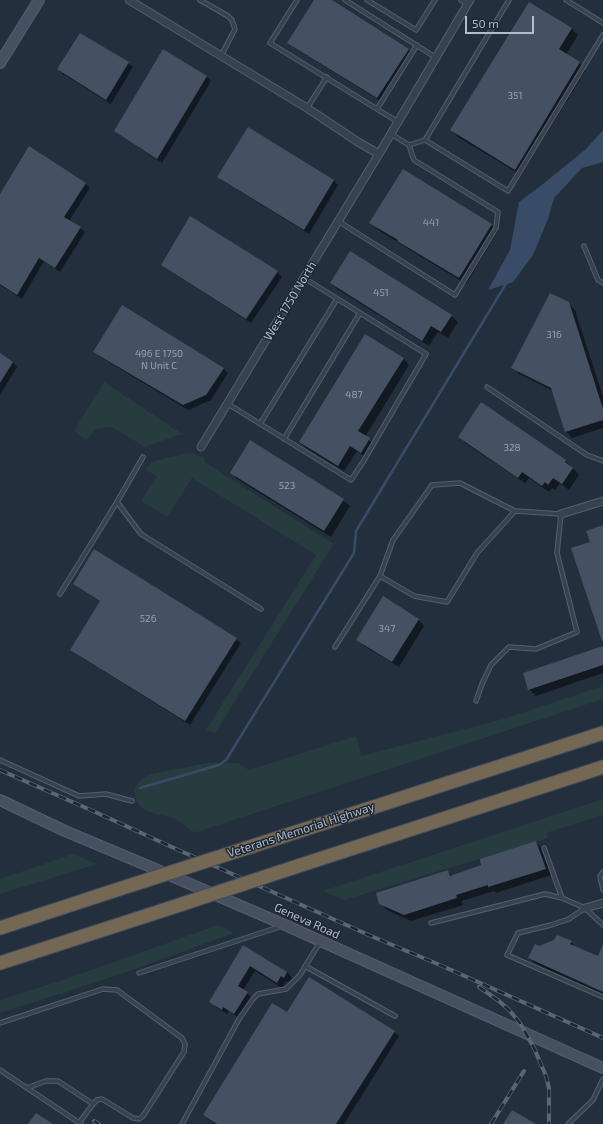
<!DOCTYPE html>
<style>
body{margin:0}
#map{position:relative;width:603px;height:1124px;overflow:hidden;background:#242f3e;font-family:"Exo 2",sans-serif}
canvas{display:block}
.scale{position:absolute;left:465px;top:16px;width:69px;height:18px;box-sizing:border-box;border:2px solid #b4bcc9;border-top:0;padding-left:5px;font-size:12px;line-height:14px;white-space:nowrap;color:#b4bcc9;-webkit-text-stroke:3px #1d2633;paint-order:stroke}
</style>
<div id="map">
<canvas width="603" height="1124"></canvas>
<div class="scale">50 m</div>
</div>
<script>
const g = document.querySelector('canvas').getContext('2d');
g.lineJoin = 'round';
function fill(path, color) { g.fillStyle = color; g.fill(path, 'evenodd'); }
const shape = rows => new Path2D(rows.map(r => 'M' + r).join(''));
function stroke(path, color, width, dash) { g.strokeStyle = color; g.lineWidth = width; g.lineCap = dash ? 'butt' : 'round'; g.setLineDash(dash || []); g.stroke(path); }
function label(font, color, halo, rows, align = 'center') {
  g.font = font + ' "Exo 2",sans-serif'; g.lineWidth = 3; g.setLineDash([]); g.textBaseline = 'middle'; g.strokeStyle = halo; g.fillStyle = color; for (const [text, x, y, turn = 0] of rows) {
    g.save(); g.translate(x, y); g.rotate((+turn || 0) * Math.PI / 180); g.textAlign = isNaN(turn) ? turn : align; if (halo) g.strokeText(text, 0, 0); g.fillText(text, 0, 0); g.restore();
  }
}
const green = shape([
 [104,382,182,434,144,447,126,435,111,427,96,429,86,440,74,431],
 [192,453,205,458,204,462,334,544,215,733,206,730,316,555,192,478,167,517,141,501,157,477,145,469,154,461,183,454],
 [603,686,603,699,194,833,174,818,148,812,142,808,137,802,135,794,135,788,141,780,151,774,208,763,238,763,249,770,356,736,361,756,507,718],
 [603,799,603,815,546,833,548,838,344,900,323,891],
 [73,854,97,864,0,894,0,879],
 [218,925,234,933,121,974,0,1013,0,1000,66,979]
]);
const water = shape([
 [603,130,603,162,582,168,554,198,548,219,533,255,513,282,488,290,510,250,519,202,543,184,586,149]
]);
const shadow = shape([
 [315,0,330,0,409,50,413,54,382,102,293,47,289,42],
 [571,28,578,35,566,55,580,63,586,70,521,175,458,137,452,130],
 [163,51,207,77,211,81,162,163,120,135,115,131],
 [128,63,133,67,111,104,63,74,59,69],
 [248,129,334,181,338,185,309,234,223,181,218,176],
 [85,183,90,188,69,221,80,228,85,232,60,272,44,261,22,299,0,285,0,196],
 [371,223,491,225,498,231,466,284,405,247,377,229],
 [162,265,277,272,282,277,251,323,167,269],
 [331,283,451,316,458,322,448,338,438,332,429,346,337,289],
 [568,303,575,310,603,397,603,428,572,438,566,432,553,391,519,374,513,367],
 [95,351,224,369,228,373,211,400,188,410,99,356],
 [0,354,13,362,17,367,0,395],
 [403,358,409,365,365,437,375,445,367,458,357,451,344,471,306,448,300,442],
 [481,403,566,461,579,475,569,490,560,483,555,490,552,488,549,492,529,478,525,483,465,443,459,436],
 [231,472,343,500,350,506,331,537,237,479],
 [74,584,236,639,241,643,190,725,76,654,71,650,101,602,79,588],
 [418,619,424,626,399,667,364,646,357,639],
 [603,647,603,673,536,696,529,689],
 [536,842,542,848,551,875,496,893,494,891,462,901,463,905,411,921,387,910,380,903,448,871,452,876,483,866],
 [571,942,576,948,598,958,603,950,603,994,536,964,529,958,539,947],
 [244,946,287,972,292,978,289,983,286,981,282,988,255,971,243,990,252,998,239,1018,229,1011,227,1014,216,1007,210,1002],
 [287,1014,394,1032,399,1036,344,1124,216,1124,208,1119,204,1115]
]);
const stream = shape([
 [140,788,219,765,226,760,354,553,356,531,507,282]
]);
const building = shape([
 [314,0,332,0,409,49,377,98,287,43],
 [529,2,572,28,559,49,580,62,515,170,450,130],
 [80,33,129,62,106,100,57,69],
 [163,49,207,76,157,159,114,131],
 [248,127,334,180,304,230,217,177],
 [29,146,86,183,64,217,81,227,55,268,39,258,17,295,0,284,0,194],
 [403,169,492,224,459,278,397,241,398,240,369,223],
 [190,216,278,271,246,319,161,265],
 [350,251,452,315,441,332,431,326,422,341,330,283],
 [550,293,569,302,603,409,603,420,565,432,551,388,511,368],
 [122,305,224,368,206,395,183,405,93,352],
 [365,334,404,358,358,431,370,438,361,453,350,446,338,466,299,442],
 [0,353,13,362,0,383],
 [481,402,566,460,565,462,573,468,562,484,553,478,548,485,545,482,542,486,522,472,518,478,458,437],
 [250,440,344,499,324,531,230,473],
 [603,525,603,641,602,641,571,548,590,542,586,531],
 [94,549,237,638,185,721,70,650,100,601,73,584],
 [383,596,419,619,392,662,356,640],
 [603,646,603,665,528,690,523,673],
 [536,841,546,869,488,887,488,885,456,895,457,898,404,915,379,904,376,893,448,870,450,876,481,865,480,859],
 [557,935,572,941,570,944,598,956,603,944,603,992,528,958,535,944,539,946,554,940],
 [243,945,287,972,284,978,281,976,277,983,250,966,238,986,248,992,234,1014,223,1007,222,1010,209,1002],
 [309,977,395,1031,336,1124,217,1124,203,1115,272,1003,287,1012],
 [512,1110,536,1124,503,1124],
 [36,1113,53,1124,28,1124]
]);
const lane = shape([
 [200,0,228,16,232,20,235,29,221,56],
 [297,0,270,43,398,122],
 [345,0,435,57],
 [367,0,416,30,435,0],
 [461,0,467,4],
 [566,0,603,23],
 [307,108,327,77],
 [377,109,417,45],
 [425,140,509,0],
 [409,145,425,140,508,191,603,35],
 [338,221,455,295,496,228,498,212,414,160,409,145,391,134],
 [584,246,598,280,603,283],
 [487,387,587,455,603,461],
 [228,404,351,480,363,462,426,354,304,278],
 [260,424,337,299],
 [284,439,360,313],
 [143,457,117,502,141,534,261,609],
 [60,594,117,502],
 [335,647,380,576],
 [476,701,482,684,491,665,509,647,536,649,577,632,557,553,561,514,515,511,460,483,432,485,393,540,380,576,414,596,447,602,477,553,515,511],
 [0,760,79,796,106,794,132,801],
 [544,848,562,898,585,908,603,925],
 [603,872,600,876,603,890],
 [585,908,569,919,551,925,518,933,507,955,603,997],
 [431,923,545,894,562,898],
 [305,966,395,1016],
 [139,973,282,926],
 [0,1023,103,989,117,990,182,1038,185,1044,184,1052,143,1116,139,1119,133,1118,102,1099,97,1100,93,1104,79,1123],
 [0,1070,81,1124],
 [27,1088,46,1081,58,1081,93,1104],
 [182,1124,239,1019,253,999,258,994,286,989,300,975,320,942],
 [568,1124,593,1100,603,1079]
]);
const street = shape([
 [129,0,307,108,358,142,379,154],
 [201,447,379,154,470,0],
 [561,514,603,501],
 [585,908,603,903]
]);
const secondary = shape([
 [0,63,39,0],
 [0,800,65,831,146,865,285,925,603,1068]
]);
const highway = shape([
 [253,846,603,733],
 [298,866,603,767],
 [0,928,116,890],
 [0,963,161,911]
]);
const rail = shape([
 [0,770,93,811,174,848,371,936,440,965,603,1038],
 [479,987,499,1001,510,1011,520,1023,534,1048,546,1076,549,1088,549,1124],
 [94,1121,99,1124],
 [491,1124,524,1071]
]);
const highwayBridge = shape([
 [116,890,253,846],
 [161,911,298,866]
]);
const numberNames = [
 ["351",515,96],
 ["441",431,223],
 ["451",381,293],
 ["316",554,335],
 ["496 E 1750",159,354],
 ["N Unit C",159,366],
 ["487",354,395],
 ["328",512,448],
 ["523",287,486],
 ["526",148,619],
 ["347",387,629]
];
const streetNames = [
 ["West 1750 North",290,301,-59],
 ["Veterans Memorial Highway",301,830,-18],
 ["Geneva Road",307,921,24]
];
fill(green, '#263c3f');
fill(water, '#394c67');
fill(shadow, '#0007');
stroke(stream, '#394c67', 2.5);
fill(building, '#455162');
stroke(lane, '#565f6c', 5.5);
stroke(street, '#565f6c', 9);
stroke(secondary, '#565f6c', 12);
stroke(highway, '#434c59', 15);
stroke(lane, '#38414e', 3.5);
stroke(street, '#38414e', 7);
stroke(secondary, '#465061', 10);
stroke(highway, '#746855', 13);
stroke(rail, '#5a6575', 4);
stroke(rail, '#1d2633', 2.5, [8]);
stroke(highwayBridge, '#434c59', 15, []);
stroke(highwayBridge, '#746855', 13);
label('10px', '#98a1af', null, numberNames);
label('12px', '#b4bcc9', '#1d2633', streetNames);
</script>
